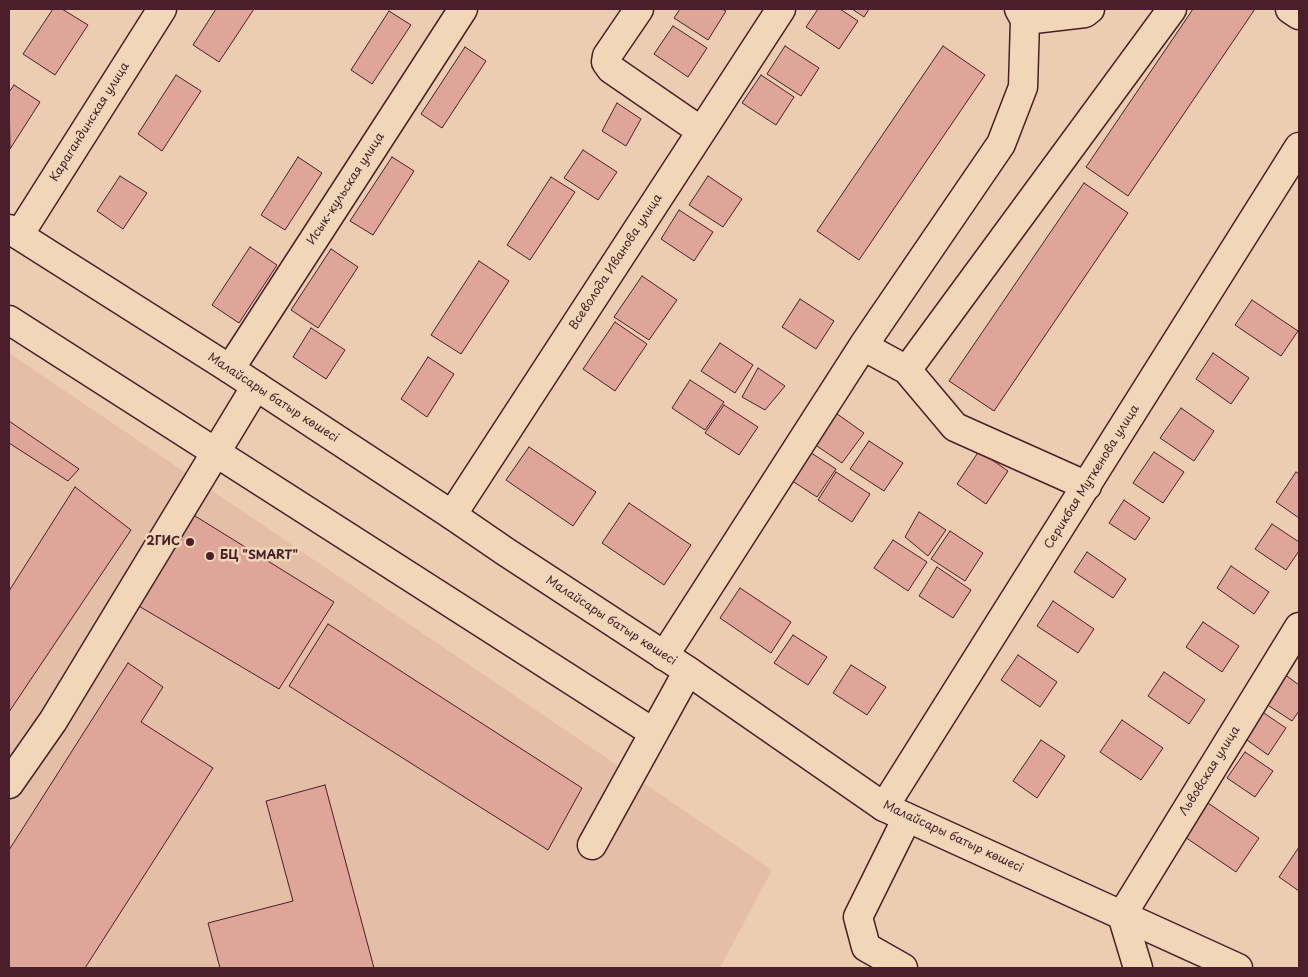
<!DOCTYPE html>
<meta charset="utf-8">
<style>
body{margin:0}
#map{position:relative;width:1308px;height:977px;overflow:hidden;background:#edcdb2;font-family:"Playpen Sans",sans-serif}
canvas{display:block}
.frame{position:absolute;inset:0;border:10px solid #4a1f2b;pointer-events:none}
</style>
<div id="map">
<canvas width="1308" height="977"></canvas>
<div class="frame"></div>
</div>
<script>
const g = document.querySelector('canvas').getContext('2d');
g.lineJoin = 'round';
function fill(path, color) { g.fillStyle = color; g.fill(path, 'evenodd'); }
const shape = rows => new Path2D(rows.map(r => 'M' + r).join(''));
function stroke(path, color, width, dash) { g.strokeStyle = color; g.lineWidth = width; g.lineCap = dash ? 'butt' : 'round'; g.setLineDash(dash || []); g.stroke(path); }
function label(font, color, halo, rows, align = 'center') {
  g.font = font + ' "Playpen Sans",sans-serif'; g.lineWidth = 5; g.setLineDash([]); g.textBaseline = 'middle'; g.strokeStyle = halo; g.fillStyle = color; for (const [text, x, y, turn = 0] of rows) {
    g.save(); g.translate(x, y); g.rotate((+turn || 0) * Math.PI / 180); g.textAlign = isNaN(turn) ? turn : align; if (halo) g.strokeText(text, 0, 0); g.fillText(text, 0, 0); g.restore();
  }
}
const built = shape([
 [9,353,772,870,720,968,9,968]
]);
const building = shape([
 [53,9,62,9,88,25,55,75,23,54,53,9],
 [216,9,254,9,219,62,193,45,216,9],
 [680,9,722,9,726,11,708,40,674,18,680,9],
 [818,9,840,9,858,21,839,49,806,27,818,9],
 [852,9,869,9,864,17,852,9],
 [1193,9,1255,9,1128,196,1086,167,1193,9],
 [389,11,411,25,372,84,351,70,389,11],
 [673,26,707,48,688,77,654,54,673,26],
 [785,46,819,68,801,96,767,74,785,46],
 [943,46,985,75,859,260,817,231,943,46],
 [465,47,486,61,442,128,421,114,465,47],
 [176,75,201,91,162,151,138,134,176,75],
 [761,75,794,97,776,125,742,103,761,75],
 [14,85,40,102,10,149,9,92,14,85],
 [617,103,641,119,626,146,602,131,617,103],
 [583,150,617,172,598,200,564,178,583,150],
 [298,157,322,173,285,230,261,215,298,157],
 [392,157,414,171,373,235,350,221,392,157],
 [120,176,147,193,123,229,97,211,120,176],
 [708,176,742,199,723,227,689,205,708,176],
 [551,177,575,192,530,260,507,245,551,177],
 [1084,183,1128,213,994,411,949,381,1084,183],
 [679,210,713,232,694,261,661,239,679,210],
 [250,247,277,265,239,323,212,305,250,247],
 [331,249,358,267,318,328,291,310,331,249],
 [479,261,509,281,461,354,431,335,479,261],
 [642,276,677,300,649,340,614,317,642,276],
 [800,299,834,321,816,349,782,327,800,299],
 [1252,300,1298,331,1281,356,1235,325,1252,300],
 [615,322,647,344,615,391,583,369,615,322],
 [311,328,345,350,326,379,293,357,311,328],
 [720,343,753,365,735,393,701,371,720,343],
 [1213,353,1249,378,1231,404,1196,379,1213,353],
 [428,357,454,374,427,417,401,399,428,357],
 [758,368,785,386,765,410,742,397,758,368],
 [690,380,724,402,705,430,672,408,690,380],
 [724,405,758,427,739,455,705,433,724,405],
 [1181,408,1214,431,1194,461,1160,438,1181,408],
 [833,411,864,433,842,463,811,442,833,411],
 [9,421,79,469,68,481,9,443,9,421],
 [869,441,903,463,884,491,850,469,869,441],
 [529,447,596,492,573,526,506,480,529,447],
 [802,447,836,469,817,497,783,475,802,447],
 [979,451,1008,471,986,504,957,484,979,451],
 [1154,452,1184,472,1163,503,1133,483,1154,452],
 [836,472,870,494,852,522,818,500,836,472],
 [1296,472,1299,474,1299,518,1276,502,1296,472],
 [75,487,131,530,9,712,9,591,75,487],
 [1124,500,1150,518,1135,540,1109,523,1124,500],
 [629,503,691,545,664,585,602,543,629,503],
 [187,511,334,602,279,689,132,602,187,511],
 [919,512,946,530,928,556,905,537,919,512],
 [1272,524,1299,542,1299,551,1286,570,1255,549,1272,524],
 [950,531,983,553,965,581,931,559,950,531],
 [893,540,927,562,908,591,874,568,893,540],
 [1087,552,1126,579,1113,598,1074,572,1087,552],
 [1231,566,1269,592,1254,614,1217,588,1231,566],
 [937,567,971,590,953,618,919,596,937,567],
 [740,588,791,622,771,653,720,618,740,588],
 [1053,601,1094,629,1078,653,1037,626,1053,601],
 [1203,622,1239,646,1222,672,1186,647,1203,622],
 [328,624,582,788,548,850,289,686,328,624],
 [793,635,827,657,808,685,774,663,793,635],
 [1018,655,1057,682,1040,707,1001,680,1018,655],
 [128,663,163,687,141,722,213,768,85,968,9,968,9,850,128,663],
 [851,665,886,687,867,715,833,693,851,665],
 [1280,671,1299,685,1299,711,1292,721,1260,700,1280,671],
 [1164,672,1205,700,1189,724,1148,696,1164,672],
 [1258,709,1286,728,1268,755,1240,735,1258,709],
 [1122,720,1163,748,1141,780,1100,752,1122,720],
 [1041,740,1065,756,1037,798,1013,781,1041,740],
 [1245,752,1273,771,1255,797,1227,778,1245,752],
 [325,785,374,968,220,968,208,923,293,901,266,801,325,785],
 [1208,803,1259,838,1236,872,1185,837,1208,803],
 [1299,847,1299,891,1279,877,1299,847]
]);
const minor = shape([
 [639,9,607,56,606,62,611,69,701,131],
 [1290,9,1299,15],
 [1025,20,1085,13,1090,9],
 [19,235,162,9],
 [9,320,654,733],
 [863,346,907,370,955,427,1087,486],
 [230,369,463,9],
 [907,370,1172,9],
 [452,515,781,9],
 [664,656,863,346,1001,144,1023,87,1025,20,1019,9],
 [9,784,53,721,256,386],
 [884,807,1299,147],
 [592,845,688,671],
 [903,968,866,947,858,917,907,818],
 [1138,968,1122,915,1299,627]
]);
const major = shape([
 [9,229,230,369,452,515,506,552,688,671,884,807,1238,968]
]);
const markers = [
 [190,542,5,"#4a1f2b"],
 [210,556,5,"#4a1f2b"]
];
const streetNames = [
 ["Карагандинская улица",90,122,-58],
 ["Исык-кульская улица",346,189,-57],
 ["Всеволода Иванова улица",616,262,-57],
 ["Малайсары батыр көшесі",273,398,33],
 ["Серикбая Муткенова улица",1092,477,-58],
 ["Малайсары батыр көшесі",611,621,33],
 ["Львовская улица",1210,771,-58],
 ["Малайсары батыр көшесі",953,837,25]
];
const poiNames = [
 ["2ГИС",180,542],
 ["БЦ \"SMART\"",220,556,"left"]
];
fill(built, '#e5bea7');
fill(building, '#dea598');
stroke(building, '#4a1f2b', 1);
stroke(minor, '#4a1f2b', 31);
stroke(major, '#4a1f2b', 31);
stroke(minor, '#f1d7b8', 28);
stroke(major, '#f1d7b8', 28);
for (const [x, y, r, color] of markers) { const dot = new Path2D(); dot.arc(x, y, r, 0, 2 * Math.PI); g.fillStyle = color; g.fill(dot); stroke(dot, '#f1d7b8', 2); }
label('12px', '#4a1f2b', '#f1d7b8', streetNames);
label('bold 12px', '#4a1f2b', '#f1d7b8', poiNames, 'right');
</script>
